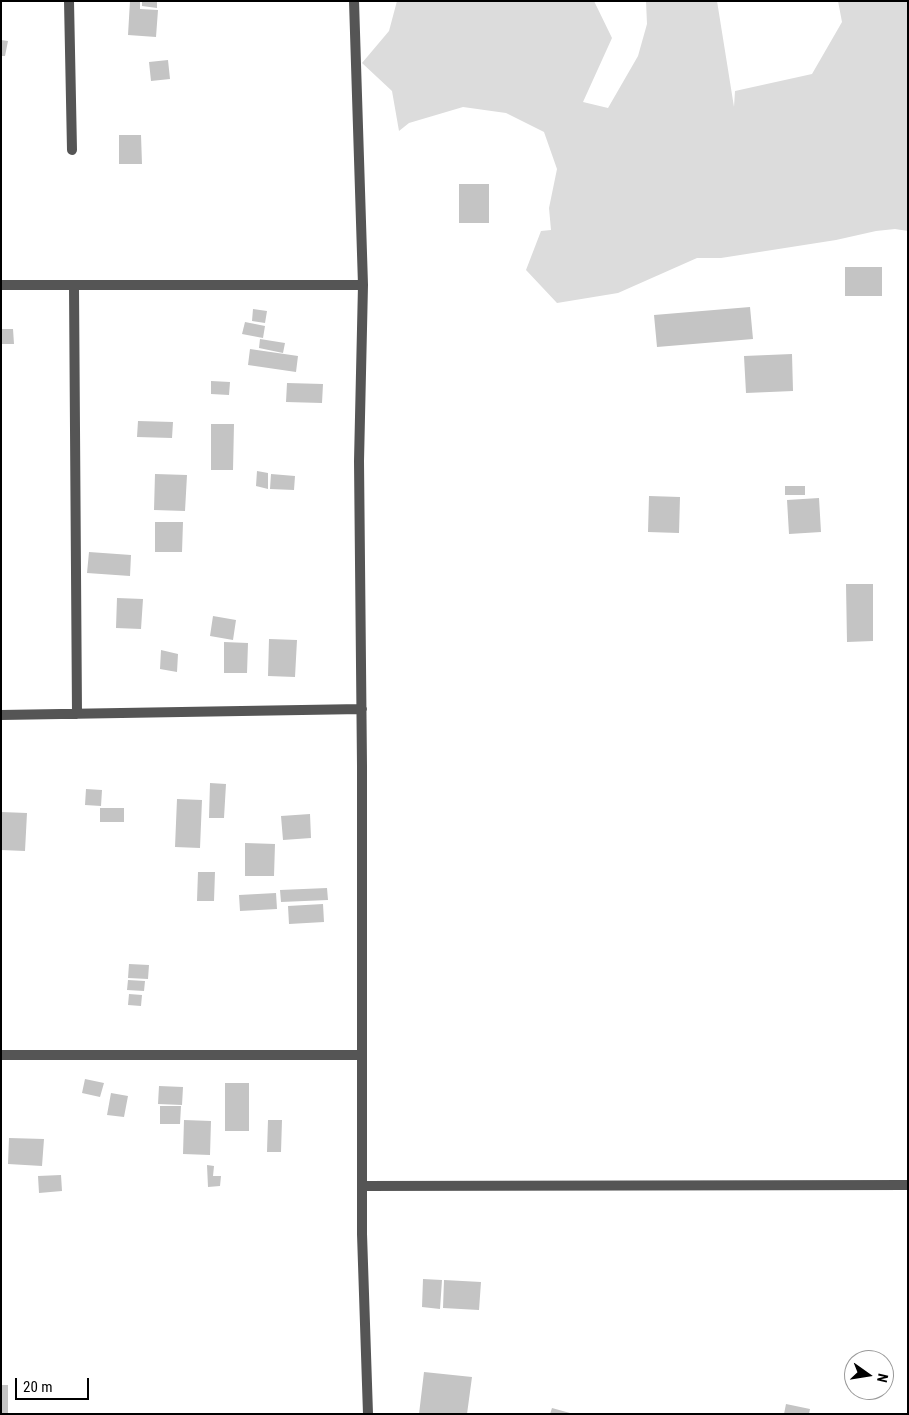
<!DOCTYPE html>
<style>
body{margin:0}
#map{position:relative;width:909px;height:1415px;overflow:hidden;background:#fff;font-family:"Roboto Condensed",sans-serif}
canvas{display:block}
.frame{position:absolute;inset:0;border:2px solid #000;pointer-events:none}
.north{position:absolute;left:844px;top:1350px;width:50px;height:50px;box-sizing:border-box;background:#fff;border:1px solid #999;border-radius:50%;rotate:103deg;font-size:14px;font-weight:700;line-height:20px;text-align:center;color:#000}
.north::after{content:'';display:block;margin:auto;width:18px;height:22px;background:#000;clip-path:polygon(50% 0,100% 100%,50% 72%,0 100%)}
.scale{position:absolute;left:15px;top:1378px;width:74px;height:22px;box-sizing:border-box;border:2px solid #000;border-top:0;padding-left:6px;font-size:15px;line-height:18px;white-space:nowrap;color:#000;-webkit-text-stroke:4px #fff;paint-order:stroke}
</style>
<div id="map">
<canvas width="909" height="1415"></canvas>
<div class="frame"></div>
<div class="north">N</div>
<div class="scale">20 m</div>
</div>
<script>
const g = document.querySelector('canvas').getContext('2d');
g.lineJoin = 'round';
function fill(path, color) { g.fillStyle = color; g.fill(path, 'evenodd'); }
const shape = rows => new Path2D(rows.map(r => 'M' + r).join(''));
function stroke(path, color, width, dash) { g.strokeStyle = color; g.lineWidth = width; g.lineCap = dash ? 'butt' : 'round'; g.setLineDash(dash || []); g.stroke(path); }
const green = shape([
 [397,1,594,1,612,38,583,102,608,108,638,56,647,24,646,1,717,1,734,107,735,91,812,74,842,22,838,1,908,1,908,231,895,229,876,231,836,240,721,258,697,258,618,293,557,303,526,270,541,231,551,230,549,208,557,169,544,132,506,113,463,107,409,123,399,131,392,91,362,63,389,31]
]);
const building = shape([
 [130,1,140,1,140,9,158,10,156,37,128,35],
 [142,1,157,1,157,8,142,6],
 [1,40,8,41,5,56,1,56],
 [168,60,170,79,151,81,149,62],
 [119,135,141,135,142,164,119,164],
 [459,184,489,184,489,223,459,223],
 [845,267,882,267,882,296,845,296],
 [750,307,753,339,657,347,654,315],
 [253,309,267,311,265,323,252,321],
 [245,322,265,326,263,338,242,334],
 [1,329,13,329,14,344,1,344],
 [260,339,285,343,283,353,259,348],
 [250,349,298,356,296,372,248,365],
 [792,354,793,391,746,393,744,356],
 [211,381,230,382,229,395,211,394],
 [287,383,323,384,322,403,286,402],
 [138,421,173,422,172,438,137,437],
 [211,424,234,424,233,470,211,470],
 [257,471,268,473,268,489,256,486],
 [155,474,187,475,185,511,154,510],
 [271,474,295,476,294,490,270,489],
 [785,486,805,486,805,495,785,495],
 [649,496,680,497,679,533,648,532],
 [819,498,821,532,789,534,787,500],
 [155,522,183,522,182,552,155,552],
 [89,552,131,555,130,576,87,573],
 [846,584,873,584,873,641,847,642],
 [117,598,143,599,141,629,116,628],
 [213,616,236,620,233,640,210,636],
 [269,639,297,640,295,677,268,676],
 [224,642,248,643,247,673,224,673],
 [161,650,178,654,177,672,160,669],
 [210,783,226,784,224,818,209,818],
 [86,789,102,790,101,806,85,805],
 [177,799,202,800,200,848,175,847],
 [100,808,124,808,124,822,100,822],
 [1,812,27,813,25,851,1,850],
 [310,814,311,838,283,840,281,816],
 [245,843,275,844,274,876,245,876],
 [198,872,215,872,214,901,197,901],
 [327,888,328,900,281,902,280,890],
 [276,893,277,909,240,911,239,895],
 [323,904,324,922,289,924,288,906],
 [129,964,149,965,148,979,128,978],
 [128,980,145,981,144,991,127,990],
 [129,994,142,995,141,1006,128,1005],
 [85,1079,104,1083,100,1097,82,1093],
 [225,1083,249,1083,249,1131,225,1131],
 [159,1086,183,1087,182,1105,158,1104],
 [111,1093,128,1096,124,1117,107,1115],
 [160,1106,181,1106,180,1124,160,1124],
 [184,1120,211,1121,210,1155,183,1154],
 [268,1120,282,1120,281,1152,267,1152],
 [9,1138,44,1139,42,1166,8,1164],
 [207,1165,214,1166,213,1176,221,1176,220,1186,208,1187],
 [61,1175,62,1191,39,1193,38,1176],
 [423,1279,442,1280,440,1309,422,1307],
 [444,1280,481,1282,479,1310,443,1308],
 [424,1372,472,1377,467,1414,419,1414],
 [1,1385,8,1385,8,1414,1,1414],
 [786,1404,810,1409,809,1414,784,1414],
 [552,1408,570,1413,570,1414,550,1414]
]);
const minor = shape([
 [69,1,72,150],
 [354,1,363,285,359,461,362,766,362,1234,368,1414],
 [1,285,363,285],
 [74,287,77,714],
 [1,715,362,709],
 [1,1055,362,1055],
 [362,1186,908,1185]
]);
fill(green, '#dcdcdc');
fill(building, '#c4c4c4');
stroke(minor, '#555', 10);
</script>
